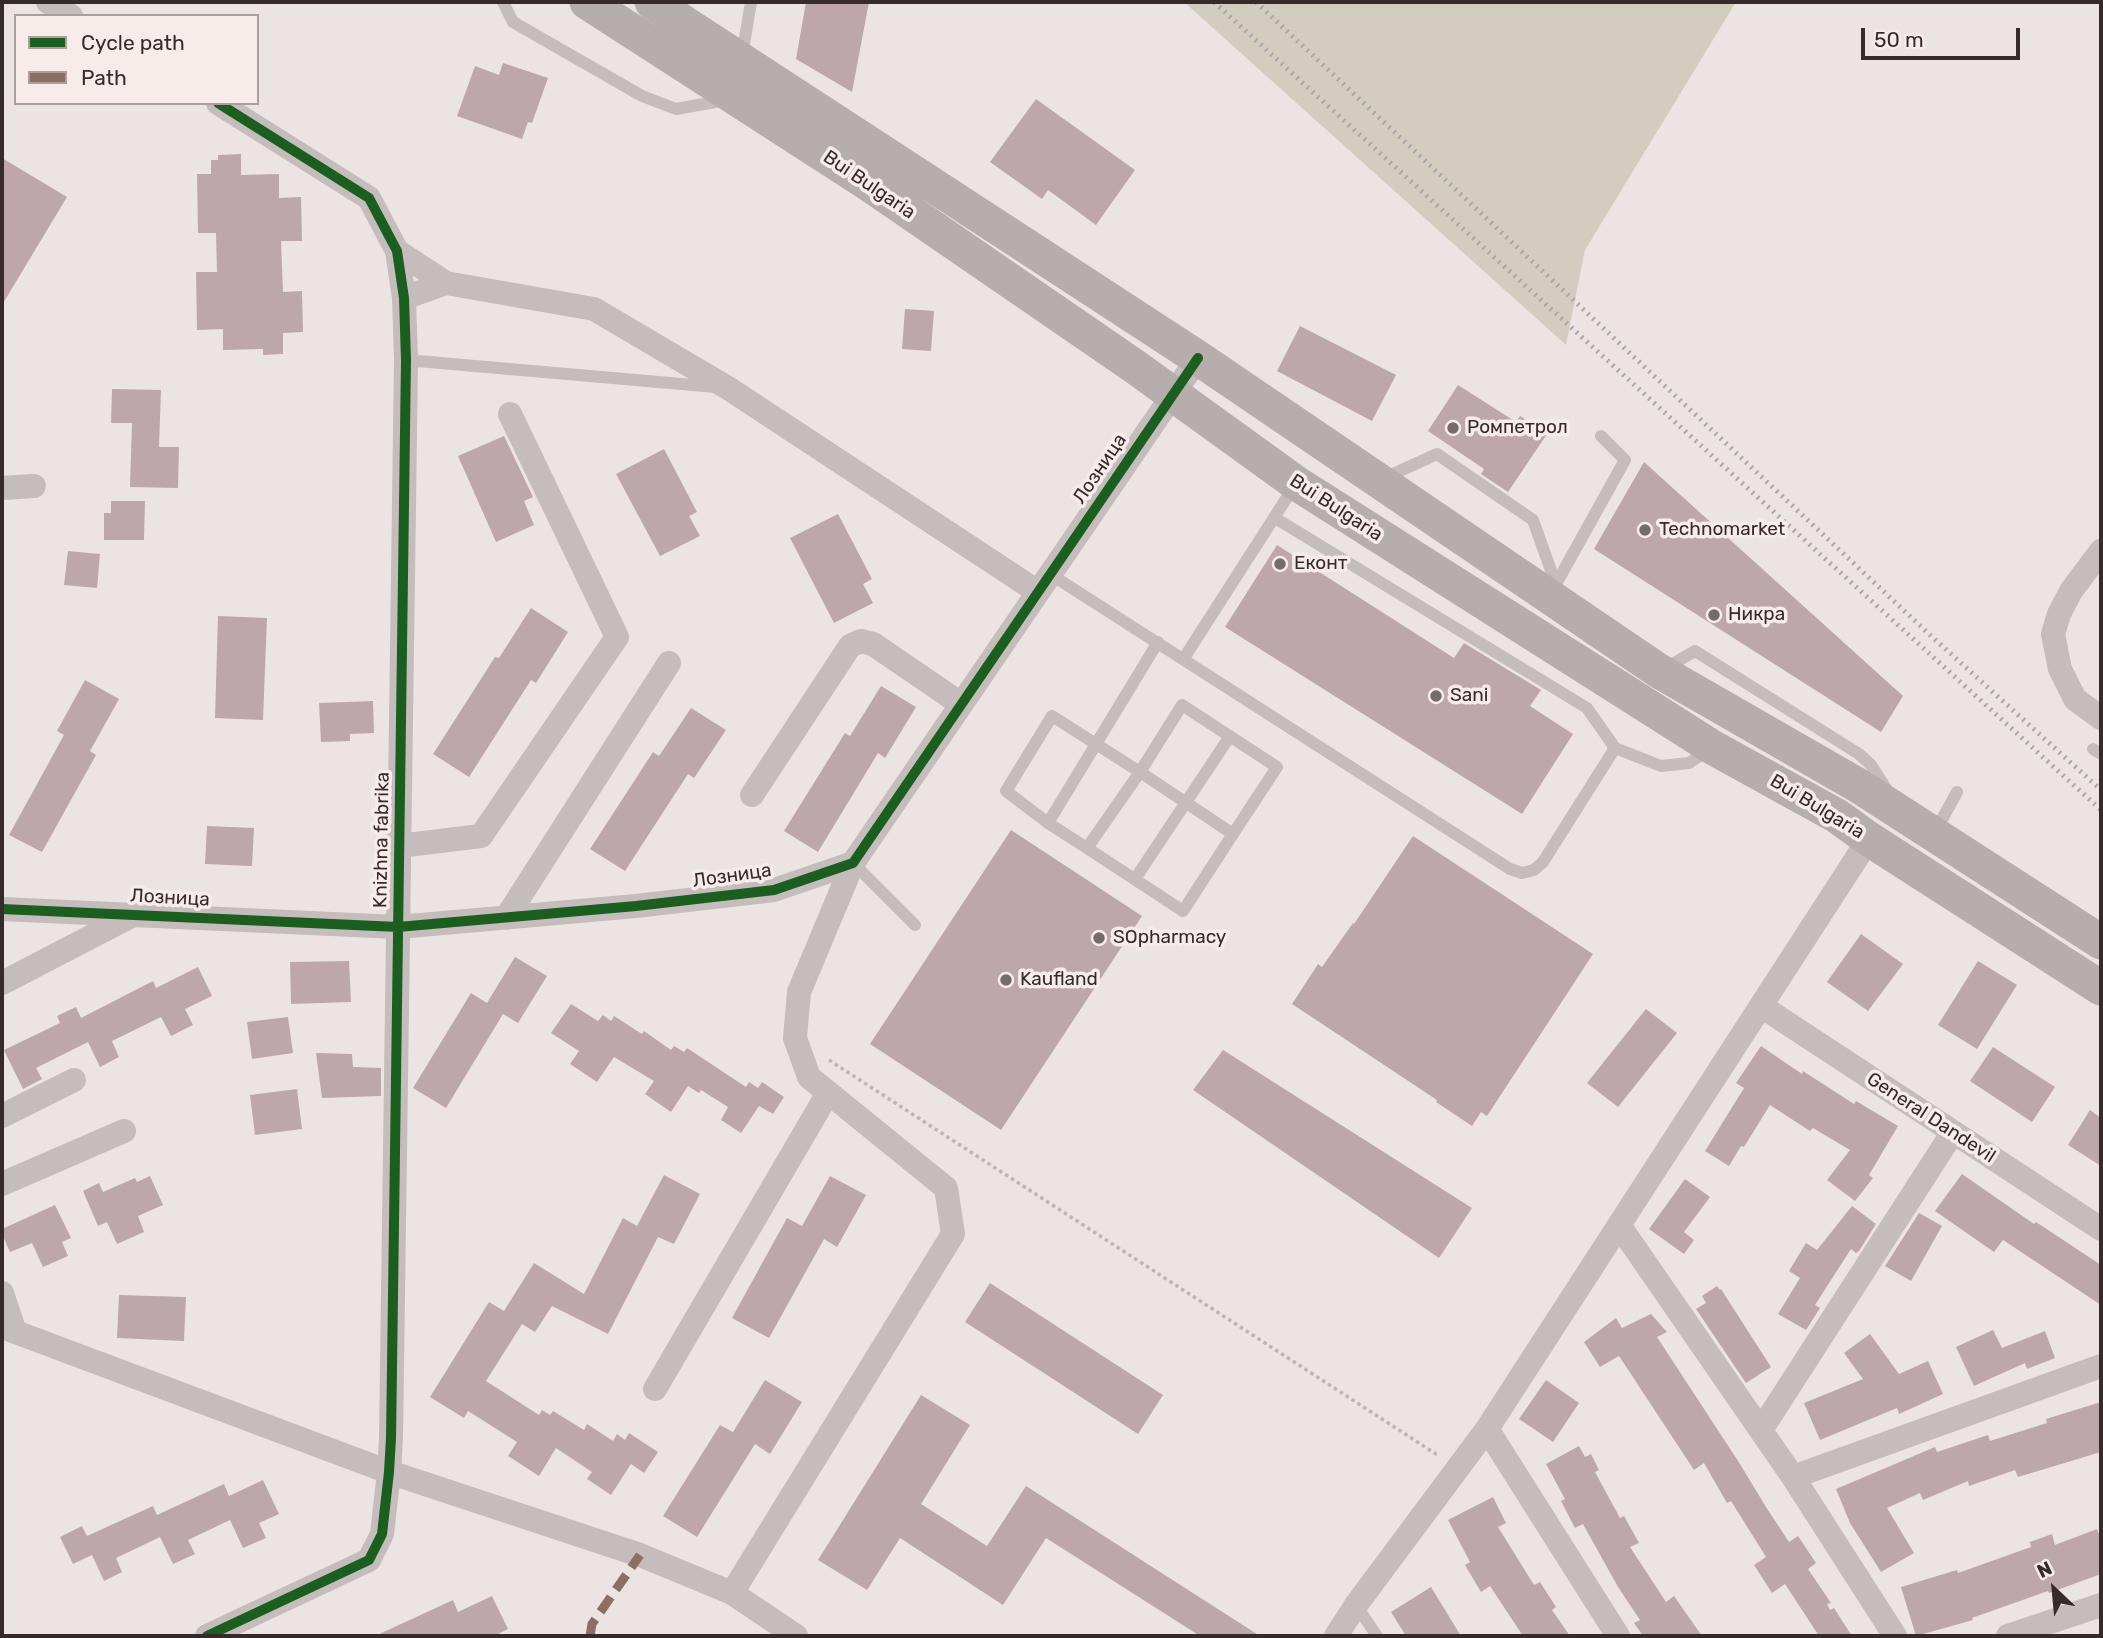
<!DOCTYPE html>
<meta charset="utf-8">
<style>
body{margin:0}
#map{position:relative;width:2103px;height:1638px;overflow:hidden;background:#ece4e3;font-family:Rubik,sans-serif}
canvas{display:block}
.frame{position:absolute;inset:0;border:4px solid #362a2c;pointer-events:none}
.legend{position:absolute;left:14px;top:14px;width:245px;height:91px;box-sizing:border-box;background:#f8eceb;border:2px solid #aa9e9f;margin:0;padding:9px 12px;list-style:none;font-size:21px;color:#362a2c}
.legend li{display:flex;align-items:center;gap:14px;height:35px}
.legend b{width:35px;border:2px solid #aa9e9f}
.north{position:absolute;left:2019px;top:1554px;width:70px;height:70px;-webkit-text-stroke:5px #f8eceb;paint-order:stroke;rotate:334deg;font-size:19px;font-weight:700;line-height:28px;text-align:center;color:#362a2c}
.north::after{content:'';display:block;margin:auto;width:24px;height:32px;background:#362a2c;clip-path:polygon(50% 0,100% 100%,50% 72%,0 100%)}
.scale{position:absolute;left:1861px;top:28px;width:159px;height:32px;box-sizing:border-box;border:4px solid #362a2c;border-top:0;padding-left:9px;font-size:21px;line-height:24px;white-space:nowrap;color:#362a2c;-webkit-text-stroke:5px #f8eceb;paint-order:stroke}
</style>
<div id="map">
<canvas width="2103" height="1638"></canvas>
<div class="frame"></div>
<ul class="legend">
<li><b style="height:9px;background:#1b5e20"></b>Cycle path</li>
<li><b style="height:9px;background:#8d6e63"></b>Path</li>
</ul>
<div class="north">N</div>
<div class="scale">50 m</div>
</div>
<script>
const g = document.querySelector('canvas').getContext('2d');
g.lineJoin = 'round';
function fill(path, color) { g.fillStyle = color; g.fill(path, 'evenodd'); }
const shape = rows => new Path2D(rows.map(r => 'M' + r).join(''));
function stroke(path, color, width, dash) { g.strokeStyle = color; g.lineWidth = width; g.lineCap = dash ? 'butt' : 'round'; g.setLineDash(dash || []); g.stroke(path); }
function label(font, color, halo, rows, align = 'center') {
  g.font = font + ' Rubik,sans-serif'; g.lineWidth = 7; g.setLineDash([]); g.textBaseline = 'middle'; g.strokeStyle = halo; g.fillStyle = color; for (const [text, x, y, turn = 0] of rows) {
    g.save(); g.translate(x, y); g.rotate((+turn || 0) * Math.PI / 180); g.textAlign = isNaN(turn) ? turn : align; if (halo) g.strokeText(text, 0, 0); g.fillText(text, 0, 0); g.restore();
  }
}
const green = shape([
 [1184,2,1736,2,1585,250,1566,345]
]);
const building = shape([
 [806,2,869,2,852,92,796,59],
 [503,63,548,78,532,123,528,122,522,139,457,116,475,66,499,75],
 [1036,99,1135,170,1096,225,1048,190,1042,199,990,162],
 [241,154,241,175,279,174,279,198,301,197,302,241,281,241,283,292,302,291,303,332,283,333,283,354,263,355,263,349,223,350,223,329,197,330,196,272,217,272,216,233,198,233,197,174,211,174,211,160,218,160,218,155],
 [2,158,67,197,2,305],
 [905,309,934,311,931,351,902,349],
 [1300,326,1396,375,1372,421,1277,371],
 [1458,385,1516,422,1520,416,1547,434,1508,492,1481,474,1484,469,1428,431],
 [112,389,161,390,159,447,179,447,178,488,130,487,132,423,111,423],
 [504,436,533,497,524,501,534,525,496,542,458,456],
 [664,449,697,512,689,516,700,536,660,556,616,474],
 [1644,462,1903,696,1881,732,1594,549],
 [111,501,145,501,144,540,104,540,104,513,111,513],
 [838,514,872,579,863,584,873,603,834,623,790,538],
 [1277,545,1454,658,1464,643,1541,690,1530,706,1573,734,1522,814,1225,627],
 [68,551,100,554,97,588,64,585],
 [531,608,568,632,536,683,531,680,469,777,433,754,495,657,499,658],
 [218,616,267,618,263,720,215,718],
 [85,680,119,699,90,751,96,755,42,852,9,835,64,735,57,731],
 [881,686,916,707,885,758,878,753,818,852,784,831,845,733,850,736],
 [373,701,374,733,350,734,350,741,321,742,319,703],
 [691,708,726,730,694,778,688,774,625,871,590,849,653,752,659,756],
 [207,826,254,828,252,866,205,864],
 [1011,830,1142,916,1001,1130,870,1044],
 [1413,836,1593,954,1487,1116,1481,1112,1472,1126,1436,1102,1437,1100,1292,1004,1318,964,1322,967,1353,923,1354,924],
 [1861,934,1903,964,1868,1011,1827,982],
 [515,957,547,976,518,1023,503,1014,446,1108,413,1088,471,993,487,1003],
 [349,961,351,1002,291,1004,290,962],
 [1978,961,2017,985,1977,1049,1938,1025],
 [198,967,212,996,185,1009,193,1025,171,1036,161,1017,112,1041,119,1057,100,1067,88,1042,36,1068,42,1079,23,1089,4,1050,60,1023,57,1016,76,1007,81,1018,153,981,156,988],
 [571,1004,598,1021,603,1015,611,1021,614,1016,642,1034,644,1031,671,1050,674,1046,684,1052,687,1048,746,1087,749,1082,758,1088,762,1082,784,1097,773,1114,759,1106,741,1133,721,1120,728,1107,701,1090,699,1093,688,1086,671,1112,645,1094,654,1081,614,1057,597,1082,570,1064,579,1051,551,1033],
 [1646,1009,1677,1033,1618,1107,1587,1083],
 [288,1017,293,1053,252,1059,247,1022],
 [1761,1046,1802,1074,1803,1071,1854,1104,1856,1101,1898,1126,1869,1175,1873,1178,1855,1201,1827,1180,1850,1150,1813,1128,1810,1131,1770,1105,1744,1147,1741,1146,1729,1166,1705,1151,1744,1088,1736,1083],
 [1993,1047,2055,1087,2032,1122,1970,1081],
 [1223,1050,1472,1208,1439,1258,1193,1090],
 [316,1053,352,1054,353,1067,381,1068,381,1096,322,1098],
 [297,1089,302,1129,255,1135,250,1095],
 [2090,1110,2101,1118,2101,1166,2068,1145],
 [1962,1174,2034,1224,2036,1222,2101,1265,2101,1305,2003,1240,1994,1252,1935,1211],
 [664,1175,700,1194,674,1244,658,1237,608,1334,552,1306,535,1332,522,1324,486,1381,539,1415,542,1410,550,1415,553,1411,584,1430,587,1424,613,1441,617,1434,625,1440,629,1433,658,1452,644,1473,631,1464,611,1495,587,1479,592,1472,556,1448,539,1476,508,1456,517,1442,468,1411,464,1418,430,1397,489,1302,504,1311,534,1263,584,1294,623,1218,637,1226],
 [150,1176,163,1205,138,1216,144,1232,117,1244,107,1222,98,1226,83,1191,99,1183,103,1192,135,1178,137,1182],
 [830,1176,866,1195,837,1247,824,1239,769,1338,732,1318,787,1218,802,1226],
 [1685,1179,1710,1197,1684,1232,1694,1240,1684,1254,1649,1229],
 [55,1205,71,1238,62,1242,68,1256,43,1267,32,1243,10,1252,2,1234,2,1229],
 [1852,1206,1876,1224,1859,1251,1856,1253,1851,1249,1815,1305,1820,1308,1806,1330,1778,1314,1800,1278,1789,1271,1806,1243,1817,1250],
 [1919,1213,1942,1226,1911,1281,1885,1266],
 [990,1283,1163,1395,1138,1434,965,1322],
 [1717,1286,1720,1290,1721,1289,1771,1367,1746,1383,1696,1309,1706,1303,1702,1296],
 [119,1295,186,1297,184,1341,117,1338],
 [1651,1314,1667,1332,1657,1337,1740,1464,1766,1507,1789,1542,1798,1536,1816,1563,1808,1569,1831,1603,1827,1604,1830,1610,1834,1608,1852,1636,1819,1636,1785,1584,1772,1593,1754,1565,1766,1557,1731,1501,1727,1503,1704,1463,1694,1470,1619,1356,1600,1367,1584,1342,1616,1318,1622,1328],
 [1993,1330,2002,1348,2045,1331,2055,1358,2027,1369,2025,1363,1974,1386,1956,1347],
 [1870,1334,1899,1374,1928,1361,1943,1394,1899,1414,1897,1408,1820,1440,1804,1403,1863,1379,1844,1353],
 [765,1380,802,1402,770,1454,755,1444,697,1537,663,1516,720,1425,733,1432],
 [1546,1380,1579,1403,1553,1442,1519,1419],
 [921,1395,970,1425,921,1504,987,1546,1026,1486,1260,1636,1200,1636,1046,1538,1003,1605,900,1538,867,1590,818,1560],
 [2101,1402,2101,1452,2018,1477,2015,1470,1969,1486,1968,1481,1923,1500,1920,1493,1887,1508,1914,1553,1881,1572,1850,1523,1836,1489,1935,1447,1937,1452,1988,1435,1990,1441,2047,1423,2046,1419],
 [1579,1446,1585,1457,1591,1454,1599,1470,1595,1472,1620,1518,1624,1516,1639,1543,1630,1547,1666,1602,1674,1596,1702,1636,1643,1636,1634,1623,1640,1620,1618,1587,1583,1524,1575,1528,1561,1501,1565,1499,1546,1464],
 [263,1480,279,1514,259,1523,266,1538,243,1548,230,1520,188,1540,195,1554,173,1564,160,1537,116,1558,122,1572,104,1581,92,1555,73,1564,60,1537,82,1526,87,1536,153,1506,157,1515,224,1484,229,1496],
 [1493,1497,1506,1523,1498,1527,1534,1585,1540,1582,1556,1607,1552,1610,1570,1636,1523,1636,1490,1586,1481,1592,1465,1565,1470,1562,1448,1520],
 [2097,1529,2101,1540,2101,1574,2049,1593,2048,1591,1972,1618,1973,1620,1916,1636,1901,1587,1957,1570,1958,1573,2031,1547,2030,1542,2052,1534,2055,1545],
 [1431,1587,1461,1636,1406,1636,1391,1612],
 [492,1596,508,1629,494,1636,375,1636,453,1600,458,1612]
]);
const path = shape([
 [829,1060,1439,1456]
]);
const service = shape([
 [503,2,513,22,642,96,676,109,726,100],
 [742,56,751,2],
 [406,360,716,387],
 [1382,479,1437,454,1533,520,1559,593],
 [1275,518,1587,708,1615,748,1661,766,1689,763,1711,748],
 [1050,574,1510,869,1522,873,1534,870,1543,862,1615,748],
 [1556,584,1625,460,1601,436],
 [1184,658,1295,485],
 [1664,669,1695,651,1859,754,1871,765,1887,790],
 [2093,749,2101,754],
 [1048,823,1158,642],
 [1934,834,1957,792],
 [1087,848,1048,823,1006,791,1052,716,1140,772,1233,834,1277,767,1182,705,1140,772,1087,848,1183,911,1233,834],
 [853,863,915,925],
 [1135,879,1230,736],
 [1356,1605,1377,1636]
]);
const minor = shape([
 [48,2,71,16],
 [397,251,446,283],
 [404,298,446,283,594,309,728,388,1038,592],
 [2,488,34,486],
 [2101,551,2071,591,2059,614,2053,634,2060,669,2075,699,2101,718],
 [752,795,850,646,861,641,873,644,961,704],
 [399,846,481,836,617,637,510,414],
 [2,909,398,927,636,906,774,890,853,863,1198,358],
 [506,918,669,663],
 [2,983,131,916],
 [1761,1006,2101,1229],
 [2,1116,74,1080],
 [2,1184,124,1131],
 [1619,1225,1793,1477,1895,1636],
 [2,1293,15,1332],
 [2,1327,389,1472,640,1555,732,1593,796,1636],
 [655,1389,828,1093],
 [1487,1429,1618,1636],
 [1761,1430,1953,1132],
 [1793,1477,2101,1366],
 [732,1593,953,1234,946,1188,809,1077,795,1038,799,992,853,863],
 [207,1636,369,1560,382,1534,389,1472,391,1438,406,360,404,298,397,251,369,198,218,103],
 [1336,1636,1356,1605,1487,1429,1869,839],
 [2008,1636,2101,1605]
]);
const secondary = shape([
 [587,2,869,184,1134,366,1296,483,1712,747,1837,816,1869,839,2101,988],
 [652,2,1198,358,1659,671,1859,786,2101,942]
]);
const rail = shape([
 [1214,2,2101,810],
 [1256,2,1930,635,2101,790]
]);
const quiet = shape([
 [590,1636,592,1624,640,1555]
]);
const cycleway = shape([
 [2,909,398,927,636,906,774,890,853,863,1198,358],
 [207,1636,369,1560,382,1534,389,1472,391,1438,406,360,404,298,397,251,369,198,218,103]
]);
const markers = [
 [1453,428,7,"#766b6c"],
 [1645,530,7,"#766b6c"],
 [1280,564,7,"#766b6c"],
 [1714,615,7,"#766b6c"],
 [1436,696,7,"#766b6c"],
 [1099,938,7,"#766b6c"],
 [1006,980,7,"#766b6c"]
];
const streetNames = [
 ["Bui Bulgaria",869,185,34],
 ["Лозница",1100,469,-56],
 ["Bui Bulgaria",1336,508,33],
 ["Bui Bulgaria",1817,807,31],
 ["Knizhna fabrika",382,840,-89],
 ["Лозница",732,876,-8],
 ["Лозница",170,898,3],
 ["General Dandevil",1931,1118,33]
];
const poiNames = [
 ["Ромпетрол",1467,428],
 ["Technomarket",1659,530],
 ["Еконт",1294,564],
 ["Никра",1728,615],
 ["Sani",1450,696],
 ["SOpharmacy",1113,938],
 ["Kaufland",1020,980]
];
fill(green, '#d3cdbf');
fill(building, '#bea7aa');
stroke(path, '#beb4b4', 3.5, [3.5, 3.5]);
stroke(service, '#c5bcbc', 12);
stroke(minor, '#c5bcbc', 24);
stroke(secondary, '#b6adad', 35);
stroke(rail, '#ada6a6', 5, [2, 5]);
stroke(quiet, '#8d6e63', 9, [18, 9]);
stroke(cycleway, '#1b5e20', 10);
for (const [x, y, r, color] of markers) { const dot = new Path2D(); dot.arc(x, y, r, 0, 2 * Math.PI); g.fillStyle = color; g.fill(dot); stroke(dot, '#f8eceb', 2.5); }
label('19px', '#362a2c', '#f8eceb', streetNames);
label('19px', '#362a2c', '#f8eceb', poiNames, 'left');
</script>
